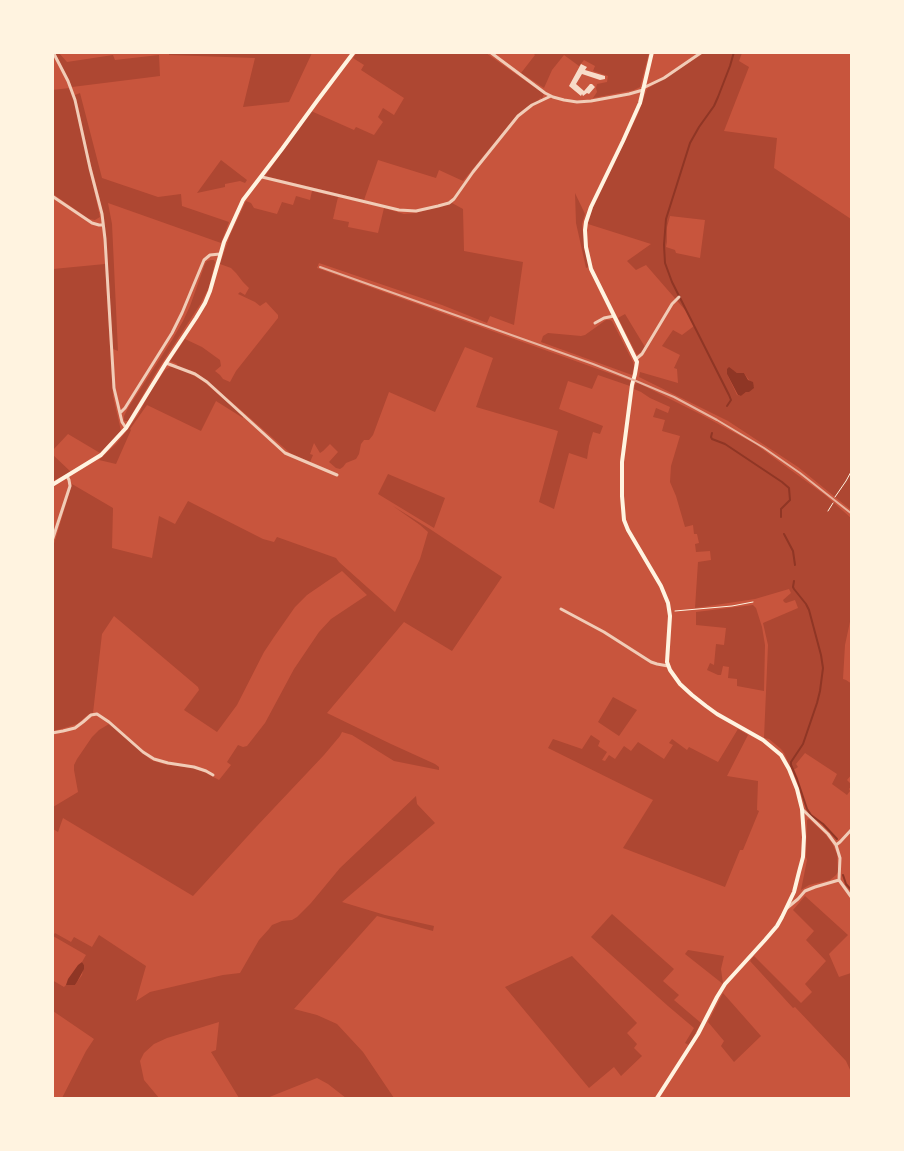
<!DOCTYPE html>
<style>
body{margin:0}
#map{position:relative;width:904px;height:1151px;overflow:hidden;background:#c8553d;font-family:"Noto Sans",sans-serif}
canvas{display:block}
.frame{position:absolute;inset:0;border:54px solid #fff3e0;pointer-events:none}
</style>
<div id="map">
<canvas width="904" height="1151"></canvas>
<div class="frame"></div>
</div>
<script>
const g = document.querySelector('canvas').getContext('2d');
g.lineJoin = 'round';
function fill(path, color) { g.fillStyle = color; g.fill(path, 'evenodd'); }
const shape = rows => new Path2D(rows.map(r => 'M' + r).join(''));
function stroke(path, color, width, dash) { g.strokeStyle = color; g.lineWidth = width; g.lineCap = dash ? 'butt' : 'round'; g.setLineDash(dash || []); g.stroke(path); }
const green = shape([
 [55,53,59,53,67,62,113,55,115,60,159,55,160,76,72,87],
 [169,53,169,52,312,53,289,102,243,107,255,58,169,55],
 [357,53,486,53,544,94,542,99,540,98,538,102,517,115,463,181,439,170,436,178,378,160,364,200,265,176,311,111,354,130,356,127,374,135,383,122,378,117,383,108,394,115,404,98,361,70,364,65,353,58],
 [533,53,649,53,640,87,634,90,593,98,597,92,596,88,597,84,607,82,608,76,593,71,595,66,584,60,579,66,564,55,552,70,544,88,521,73,535,55],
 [704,53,742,53,739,61,749,67,724,131,777,138,774,168,851,219,851,510,798,467,728,421,639,377,640,372,678,383,677,369,674,368,680,355,662,346,673,330,682,335,694,326,686,311,646,265,636,270,627,261,651,244,588,224,590,214,638,114,647,89],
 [670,216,705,220,700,258,676,253,675,250,666,247,667,242,667,227],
 [734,371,737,373,744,373,754,387,746,392,741,396,737,395,727,374],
 [70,88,75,104,100,217,95,220,89,219,53,194,52,90],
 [80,93,102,178,158,197,181,194,182,206,229,222,221,243,108,203,112,224,118,351,113,349,105,226,100,200,88,153,79,110,75,95],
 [221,160,247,180,245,183,240,181,225,184,225,187,197,193],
 [312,191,338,197,333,219,349,222,348,227,378,233,384,208,404,214,416,213,452,203,463,209,464,251,523,262,514,325,490,316,487,323,442,305,319,263,317,268,631,381,630,386,598,375,592,389,568,381,559,409,603,426,600,434,593,432,589,446,587,459,569,453,554,509,539,502,558,431,476,407,493,358,465,347,435,412,389,392,373,435,369,440,364,440,361,444,359,454,356,459,346,463,343,467,340,469,336,468,329,462,338,452,330,444,323,451,320,453,314,443,310,454,313,455,310,462,290,453,211,384,198,374,190,370,189,373,203,381,243,416,243,418,216,401,201,431,147,405,130,429,131,430,116,464,99,460,116,444,125,433,138,415,150,392,165,370,170,367,176,367,177,364,170,361,185,339,202,347,220,360,221,366,215,371,220,375,223,379,230,382,236,371,278,318,278,315,266,302,260,306,255,302,238,294,240,292,245,295,249,288,243,282,236,273,231,268,220,264,230,235,246,201,251,203,254,208,277,214,282,202,293,205,296,196,310,200],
 [575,193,585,214,582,224,585,247,589,267,586,268,576,223],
 [211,260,214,260,215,262,209,287,201,303,155,374,128,421,125,421,124,420,124,416,128,408,172,340,183,321,190,306,205,264,207,261],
 [105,264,113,396,121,431,100,453,68,434,53,450,53,269],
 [625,314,645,347,641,352,637,355,618,318],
 [606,320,610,320,612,321,633,362,634,366,632,375,541,342,543,336,548,333,581,336,585,335],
 [636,382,700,414,755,444,825,495,851,518,851,617,845,645,843,679,846,680,852,684,852,774,847,780,852,785,849,789,850,791,847,795,832,784,837,774,805,753,796,764,798,767,792,771,784,753,781,749,769,739,764,738,768,645,763,623,798,608,795,600,786,603,784,602,783,600,791,593,789,589,755,599,695,608,698,562,711,560,710,551,696,552,695,544,699,543,697,534,694,534,693,525,685,527,676,496,670,482,671,466,680,436,662,431,665,420,653,417,656,408,668,413,670,407,650,398,641,392,634,389],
 [52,454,71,472,53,481,52,481],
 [388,474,445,498,434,528,378,494],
 [72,484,113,508,112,548,152,558,159,516,175,524,188,501,263,539,274,542,277,537,336,558,339,562,395,612,420,559,428,532,420,525,393,506,430,529,502,577,452,651,404,622,327,713,391,744,435,764,439,767,439,770,394,761,352,735,342,732,340,736,324,755,257,826,193,896,63,818,58,832,53,829,53,807,78,792,74,770,74,765,77,759,92,737,99,730,109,724,151,760,163,764,192,768,204,772,219,780,231,765,227,762,238,745,243,747,247,746,265,723,294,669,319,632,331,619,367,595,342,571,307,595,295,607,274,637,264,652,237,705,217,732,184,710,199,690,198,687,114,616,102,634,93,713,89,714,77,724,61,729,53,731,53,547],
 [753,605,756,608,762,627,765,645,764,691,737,686,737,679,728,678,729,667,723,666,721,675,718,675,707,670,710,663,714,665,716,644,724,645,726,628,696,625,696,612],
 [613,697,637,710,619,736,598,722],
 [738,729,748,735,727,776,758,781,757,810,759,811,743,850,740,850,725,887,623,848,653,800,548,748,553,739,582,749,591,735,600,741,598,746,607,752,602,760,605,761,609,755,615,759,624,746,631,751,638,742,664,759,673,745,669,743,672,739,687,750,689,747,718,762],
 [416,796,417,804,435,823,342,902,385,915,434,926,433,931,377,916,294,1009,317,1015,337,1024,363,1052,394,1098,346,1098,328,1084,317,1078,267,1098,239,1098,211,1052,216,1050,219,1022,167,1038,154,1044,144,1053,140,1061,144,1080,159,1098,62,1098,86,1051,94,1039,53,1011,52,980,64,987,66,985,75,985,82,975,84,965,82,962,86,955,53,936,55,933,71,942,74,937,92,947,99,935,146,966,136,1001,150,992,223,975,240,973,259,940,269,929,272,925,282,921,292,920,297,917,311,903,340,868],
 [809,819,825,834,832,843,837,854,838,872,836,875,830,880,809,885,801,890,807,860,806,857,807,820],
 [805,896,848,935,829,954,839,977,851,973,851,1072,846,1061,795,1007,793,1008,750,961,754,956,801,1003,812,992,805,984,826,961,806,940,814,931,793,910],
 [612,914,674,969,663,981,679,995,674,1000,701,1023,689,1045,685,1043,694,1028,668,1006,591,937],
 [688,950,724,956,721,969,723,984,685,954],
 [572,956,637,1023,627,1033,637,1044,634,1048,642,1056,621,1076,614,1067,589,1088,505,987],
 [723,993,761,1036,734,1062,721,1046,724,1041,708,1022]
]);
const water = shape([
 [729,367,737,373,744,373,748,380,753,382,754,388,749,392,746,392,741,396,738,395,727,374,727,369],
 [82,962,84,965,84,969,77,982,75,985,66,985,68,979,78,965]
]);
const stream = shape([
 [727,406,731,400,729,395,672,282,665,263,664,245,666,219,690,143,699,127,714,106,718,97,730,66,734,52],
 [712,433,711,437,712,439,725,444,782,482,789,488,790,500,781,509,781,517],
 [784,534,793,551,795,565],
 [794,581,793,587,794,589,806,604,809,610,821,655,823,668,820,691,817,703,803,744,791,762,791,765,797,779,807,809,811,815,823,824,837,839],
 [843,875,846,884,852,891]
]);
const building = shape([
 [581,64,587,67,585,70,605,76,605,79,600,80,582,74,576,84,584,91,590,84,592,84,595,87,589,94,587,93,583,96,582,94,581,96,569,86]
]);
const path = shape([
 [835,497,846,481,852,470],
 [828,511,833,503],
 [675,611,732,606,753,602]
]);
const minor = shape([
 [53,52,68,81,75,100,90,168,102,214,105,239,114,388,122,422,126,428],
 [490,52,545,93,553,97,564,100,577,102,591,101,629,94,643,90],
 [643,88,664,78,702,52],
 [262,177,399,210,416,211,438,206,449,203,454,199,473,172,518,116,532,105,551,96],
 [52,196,92,223,99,225,103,225],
 [595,323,604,318,614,316],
 [636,359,642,354,672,304,679,297],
 [166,363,195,374,207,382,285,453,337,475],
 [120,413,125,408,172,333,182,313,204,260,210,255,220,254],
 [52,541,70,486,69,480,67,476],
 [561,609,604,632,651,662,657,664,668,666],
 [52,733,63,731,75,728,83,722,91,715,97,714,109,722,143,752,154,759,168,763,194,767,206,771,213,775],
 [803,810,828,834,836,845,840,858,839,880],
 [836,845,840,842,852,829],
 [839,880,852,898],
 [787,908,798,899,805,891,815,887,839,880]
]);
const secondary = shape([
 [652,52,640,103,623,141,591,207,586,222,585,230,586,247,591,269,637,362,635,374,632,385,622,462,622,496,624,520,628,530,661,586,668,603,670,616,667,662,670,670,680,684,692,695,706,706,717,714,763,740,781,755,789,769,797,789,802,809,804,837,803,857,799,872,794,892,782,917,777,926,765,940,725,984,717,997,698,1034,657,1098],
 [52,485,101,455,126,428,166,363,196,318,205,303,210,291,224,242,243,200,282,149,317,101,354,52]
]);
const rail = shape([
 [320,267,593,364,636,381,674,397,717,420,764,448,800,473,852,514]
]);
fill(green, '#ae4732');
fill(water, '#8f3625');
stroke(stream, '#8f3625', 2);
fill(building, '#f7dbc8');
stroke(path, '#fff3e0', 1);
stroke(minor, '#f1ccb7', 3);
stroke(secondary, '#fff3e0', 4);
stroke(rail, '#e9b49f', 2);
</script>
